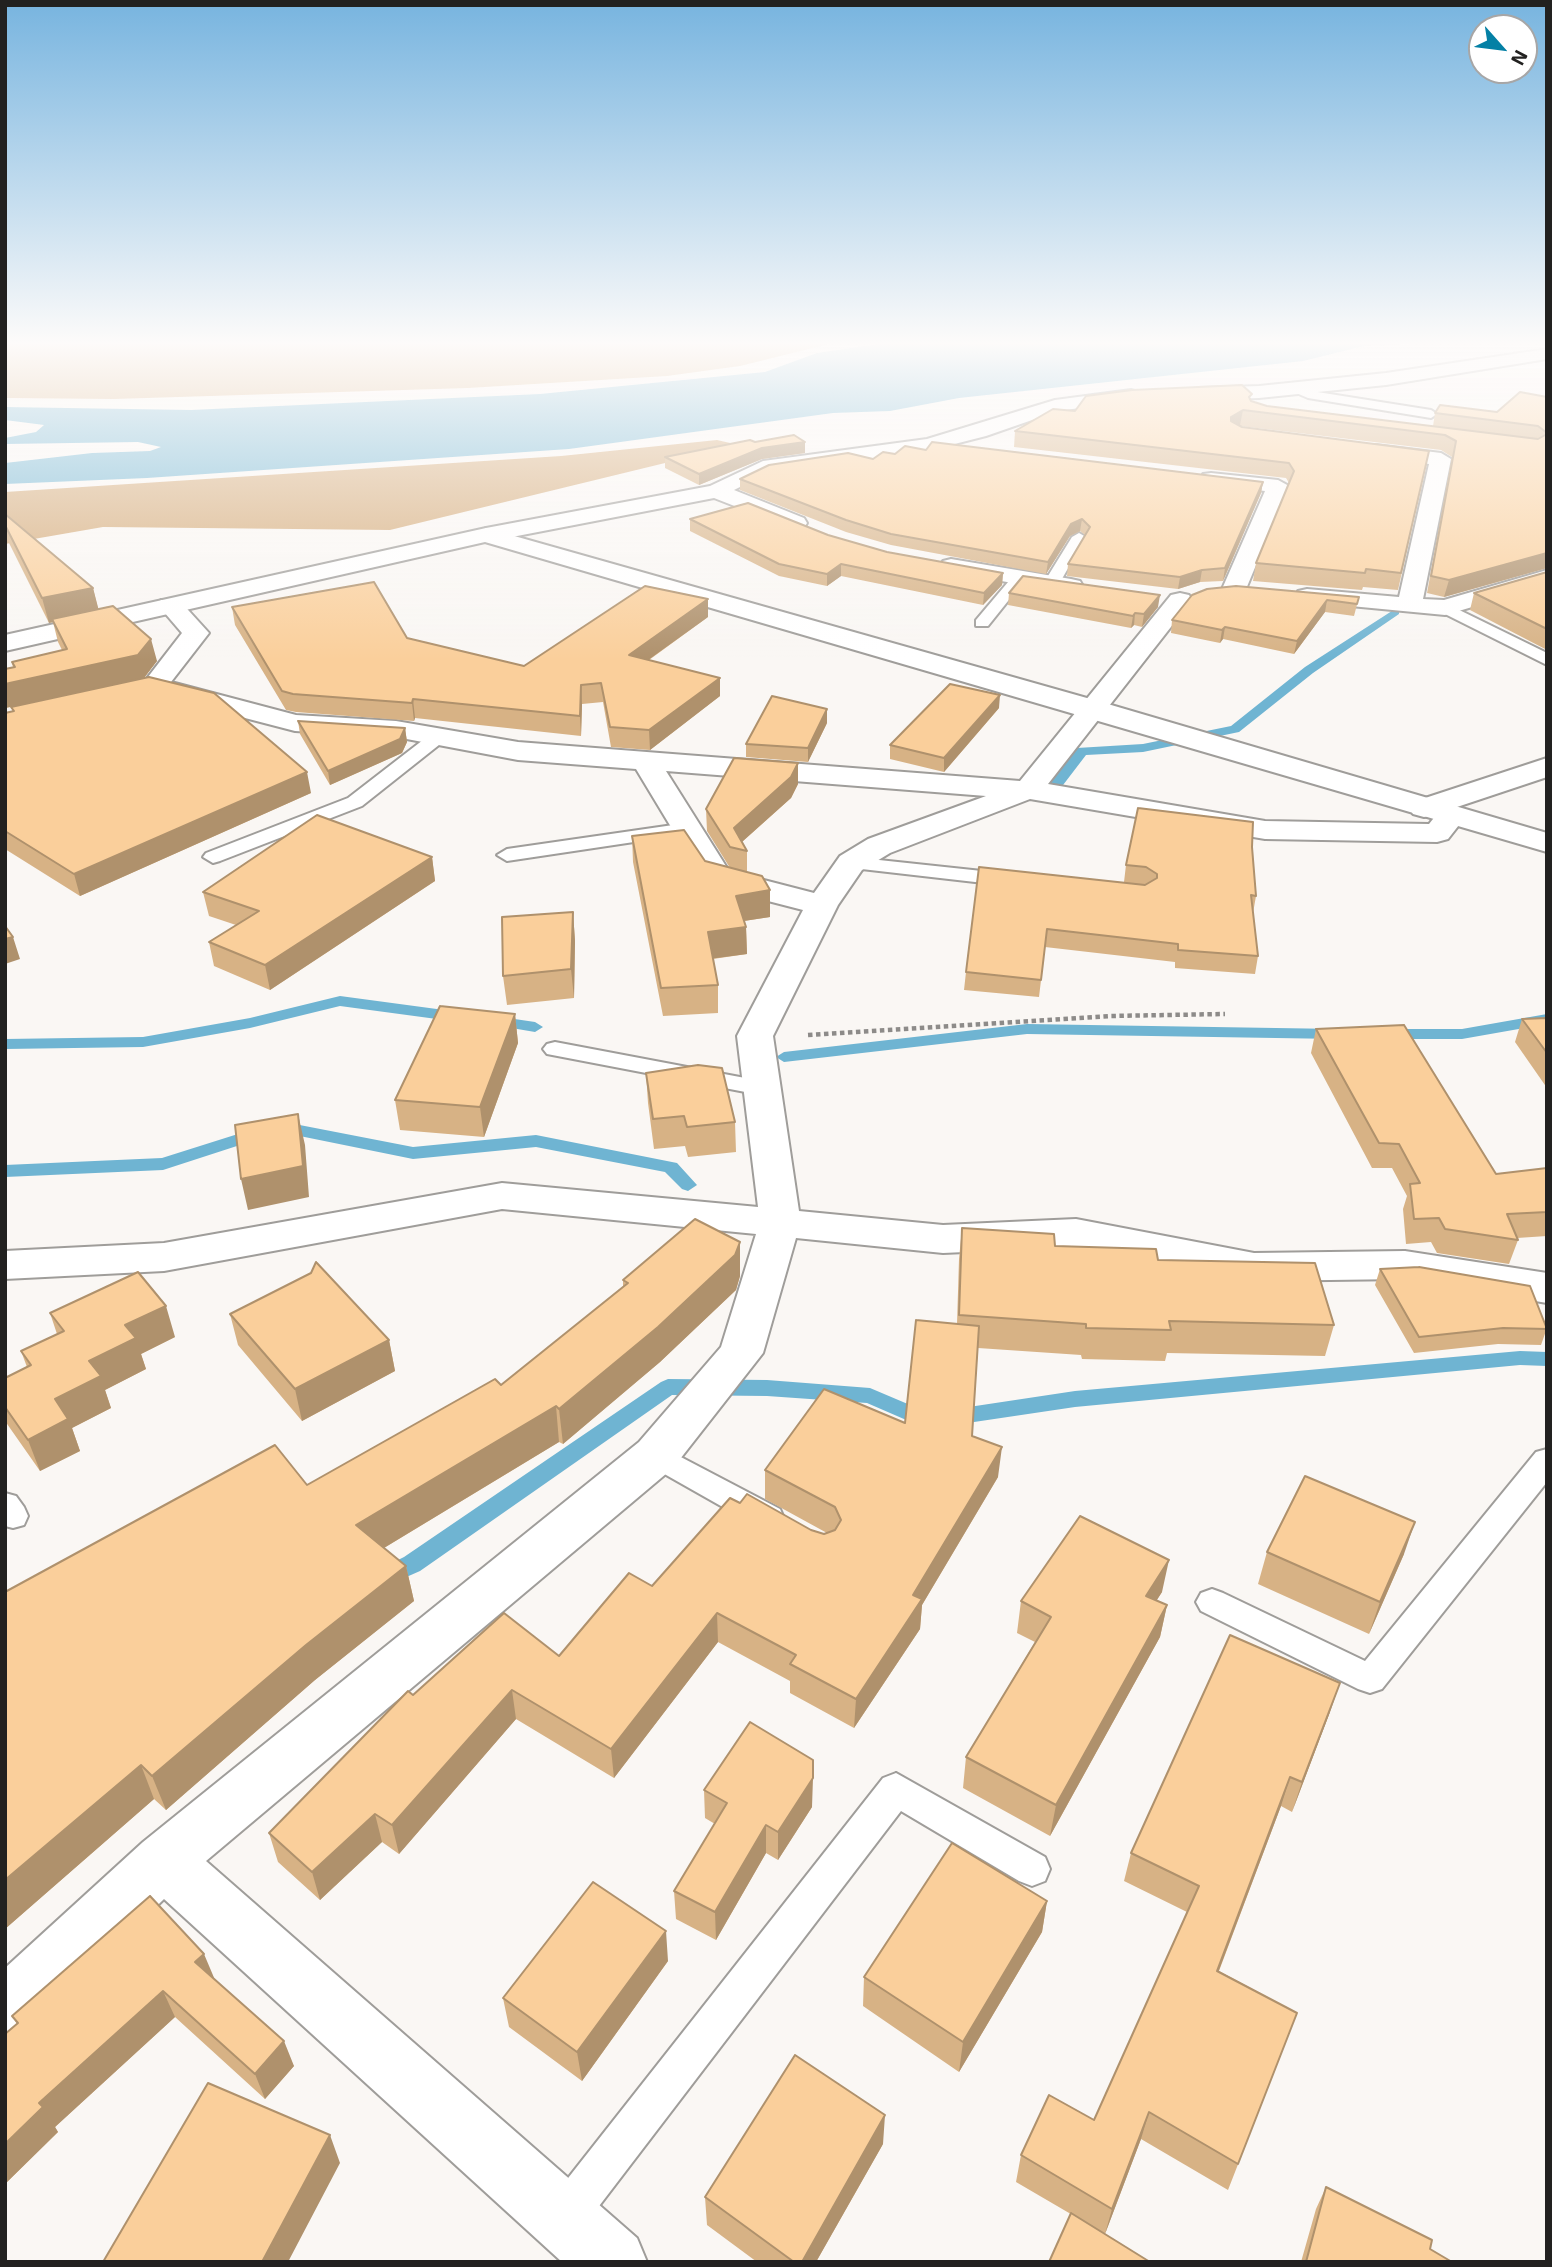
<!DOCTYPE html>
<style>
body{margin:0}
#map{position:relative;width:1552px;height:2267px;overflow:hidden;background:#faf7f4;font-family:"Exo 2",sans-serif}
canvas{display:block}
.frame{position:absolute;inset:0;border:7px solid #222120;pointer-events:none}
.north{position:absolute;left:1468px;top:14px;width:70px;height:70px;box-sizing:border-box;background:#fff;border:2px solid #a7a6a6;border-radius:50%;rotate:118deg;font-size:19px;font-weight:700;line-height:28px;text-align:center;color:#222120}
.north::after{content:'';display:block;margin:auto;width:24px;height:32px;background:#0480a5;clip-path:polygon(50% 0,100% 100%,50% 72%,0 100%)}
</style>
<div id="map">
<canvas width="1552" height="2267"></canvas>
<div class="frame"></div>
<div class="north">N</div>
</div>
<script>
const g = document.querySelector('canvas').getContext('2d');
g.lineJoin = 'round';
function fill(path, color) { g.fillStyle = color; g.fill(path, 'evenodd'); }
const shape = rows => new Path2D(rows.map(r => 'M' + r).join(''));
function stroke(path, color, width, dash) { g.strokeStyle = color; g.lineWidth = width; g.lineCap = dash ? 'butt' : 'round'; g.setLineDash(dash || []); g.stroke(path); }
const forest = shape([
 [5,342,837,342,740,366,667,376,468,388,114,399,5,398],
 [717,440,739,445,390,530,103,527,5,544,5,492,561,456]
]);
const water = shape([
 [892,342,1461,342,1364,346,1303,361,959,398,890,411,833,413,569,449,147,478,5,484,5,463,92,453,150,451,161,447,138,442,5,444,5,438,36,432,44,425,5,420,5,407,191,410,540,394,765,372,817,353]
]);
const stream = shape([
 [1395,609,1399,610,1399,614,1313,673,1239,732,1143,752,1086,755,1060,789,1050,789,1048,786,1077,748,1143,744,1231,726,1305,667,1395,609],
 [340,996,459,1012,467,1017,459,1022,340,1006,250,1028,143,1047,5,1049,5,1039,143,1037,250,1018,340,996],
 [1547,1014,1547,1024,1462,1039,1387,1039,1379,1034,1387,1029,1462,1029,1547,1014],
 [494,1016,535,1022,543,1027,535,1032,488,1024,486,1021,488,1018,494,1016],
 [1027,1024,1338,1029,1346,1034,1338,1039,1027,1034,784,1062,776,1057,784,1052,1027,1024],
 [279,1121,413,1147,536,1135,677,1163,697,1185,688,1191,682,1189,665,1172,536,1147,413,1159,280,1132,163,1170,5,1177,5,1165,162,1158,279,1121],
 [1520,1351,1547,1352,1547,1366,1520,1365,1075,1407,927,1429,867,1403,767,1396,672,1395,420,1571,386,1586,378,1584,375,1577,378,1570,404,1557,661,1382,668,1379,767,1380,870,1388,929,1413,1075,1391,1520,1351]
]);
const path = shape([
 [808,1035,1110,1016,1225,1014]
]);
const lane = shape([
 [1298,385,1311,391,1431,410,1437,414,1431,418,1308,398,1294,392,1292,389,1298,385],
 [1079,533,1086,537,1059,584,1051,589,1046,587,1043,584,1072,537,1079,533],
 [1019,573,1027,578,1024,581,988,626,976,626,976,620,1014,575,1019,573],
 [1445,603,1547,653,1547,665,1439,611,1437,608,1445,603],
 [438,732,447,737,444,741,362,806,220,861,213,863,203,857,206,853,348,798,432,733,438,732],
 [687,823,697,829,694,833,507,861,497,855,507,849,687,823],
 [851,857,1010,874,1020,880,1010,886,844,867,841,863,851,857],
 [555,1042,761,1081,769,1083,773,1088,769,1093,761,1095,547,1054,543,1049,547,1044,555,1042],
 [656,1444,780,1509,784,1518,780,1527,769,1530,758,1527,645,1463,641,1455,645,1447,656,1444],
 [1547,1449,1547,1482,1382,1689,1370,1693,1358,1689,1201,1611,1196,1602,1201,1593,1212,1589,1223,1593,1365,1661,1536,1452,1547,1449],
 [5,1493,16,1496,24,1507,28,1516,24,1525,13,1528,5,1526,5,1493],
 [896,1773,1045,1857,1050,1869,1045,1881,1032,1886,1019,1881,901,1811,580,2231,565,2237,550,2231,544,2216,550,2201,883,1778,896,1773]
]);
const street = shape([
 [1547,349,1547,359,1386,385,1259,398,1198,400,1188,394,1198,388,1259,386,1386,373,1547,349],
 [1131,390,1138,392,1141,396,1138,400,1058,411,986,436,927,451,768,473,734,490,804,518,807,523,804,528,796,530,714,498,486,542,475,535,486,528,710,486,763,461,927,439,1055,400,1131,390],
 [1376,445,1441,453,1451,459,1423,599,1444,600,1547,570,1547,585,1445,615,1298,601,1295,596,1298,591,1307,589,1399,597,1429,464,1369,455,1366,451,1369,447,1376,445],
 [1211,473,1278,480,1289,486,1246,589,1243,594,1234,596,1225,594,1222,589,1265,491,1203,484,1200,479,1203,474,1211,473],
 [951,559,1071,579,1080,581,1083,586,1080,591,1071,593,943,571,939,566,943,561,951,559],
 [1180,593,1189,595,1192,600,1048,784,1265,821,1429,824,1437,814,1424,817,1413,814,1409,808,1413,802,1547,758,1547,777,1454,808,1462,810,1466,816,1448,839,1437,842,1265,839,1030,799,890,853,862,870,838,905,773,1036,799,1211,943,1225,1076,1219,1254,1253,1405,1251,1547,1273,1547,1303,1405,1279,1254,1281,1076,1247,943,1253,796,1238,763,1353,673,1468,206,1861,637,2238,647,2262,562,2262,164,1899,27,2032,5,2041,5,1968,143,1842,639,1442,721,1347,756,1234,502,1209,164,1271,5,1279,5,1251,164,1243,502,1183,758,1207,737,1036,803,910,706,885,636,769,518,760,396,737,295,731,145,692,141,686,182,633,158,605,161,600,179,600,209,633,171,682,296,715,396,721,518,742,1020,781,1171,595,1180,593],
 [666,771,986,796,868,839,840,856,814,893,729,871,666,771]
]);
const secondary = shape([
 [486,528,1101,702,1547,833,1547,852,485,542,5,651,5,635,486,528]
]);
const wall = shape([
 [1547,397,1547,568,1444,597,1427,593,1452,457,1441,450,1240,426,1242,427,1429,451,1398,590,1363,587,1362,590,1253,581,1256,563,1289,483,1286,478,1014,447,1015,431,1075,411,1251,401,1267,406,1433,426,1435,413,1497,412],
 [755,442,805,453,762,459,699,485,665,468,665,457],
 [926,450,1263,482,1261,493,1223,581,1200,582,1178,589,1067,576,1068,564,1085,535,1080,531,1070,536,1046,574,891,545,846,532,740,490,740,479],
 [5,514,93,588,98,609,157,661,144,678,311,793,80,896,5,849,5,713,13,712,11,707,5,708,5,669,13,668,12,662,62,650,58,642,53,622,49,623,5,535],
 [690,519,828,535,887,552,1003,573,1002,585,983,605,841,576,827,586,779,576,690,531],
 [1547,572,1547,650,1470,610,1474,593],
 [1009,593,1158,607,1142,627,1134,625,1131,628,1008,605],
 [1192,595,1359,597,1354,616,1325,612,1294,654,1223,639,1220,643,1171,633,1172,620],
 [232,607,407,638,524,666,708,617,649,660,720,678,720,696,650,750,611,747,603,702,582,704,581,736,415,718,414,721,296,712,286,710,235,625],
 [999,708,944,772,890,759,890,745],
 [298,721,405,728,407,742,402,753,330,785,300,734],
 [827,723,808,762,746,757,746,744],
 [798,763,798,784,791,798,742,842,747,851,747,872,770,890,770,917,744,921,746,927,747,954,713,959,718,985,718,1013,663,1016,633,862,632,836,705,861,730,868,707,831,706,809],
 [1252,847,1256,896,1253,913,1258,956,1255,974,1175,968,1175,962,1045,947,1039,997,964,990,966,972,1124,882,1126,865],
 [432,857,435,881,270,990,214,966,209,942,236,925,209,916,203,892],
 [573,912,575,941,574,998,507,1005,503,976],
 [515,1014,518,1043,484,1137,400,1130,395,1100],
 [1547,1018,1547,1088,1515,1042,1522,1019],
 [1316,1029,1496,1174,1547,1168,1547,1236,1517,1238,1518,1240,1509,1264,1437,1253,1431,1242,1406,1244,1403,1209,1407,1196,1392,1168,1372,1168,1311,1053],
 [646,1073,735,1122,736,1152,688,1157,685,1146,654,1149,648,1103],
 [962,1228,1055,1246,1158,1260,1334,1325,1325,1356,1167,1353,1165,1361,1082,1359,1081,1355,978,1348,972,1436,998,1477,922,1605,920,1629,854,1728,790,1693,790,1681,718,1642,614,1778,516,1719,399,1854,382,1842,320,1900,278,1862,269,1833,413,1695,559,1656,652,1586,740,1503,811,1530,824,1534,827,1533,765,1499,765,1470,905,1423,957,1324,959,1259],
 [740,1242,740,1276,736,1290,660,1362,563,1444,559,1442,384,1548,406,1566,414,1601,315,1680,166,1810,154,1799,5,1929,5,1592,307,1485,501,1385,623,1287,623,1280],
 [1380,1269,1547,1328,1541,1345,1498,1344,1414,1353,1375,1285],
 [50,1313,175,1337,141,1354,146,1369,105,1390,111,1408,72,1428,80,1451,40,1471,5,1421,5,1378,27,1367,21,1351,57,1334],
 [230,1314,389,1340,395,1371,302,1421,238,1345],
 [1267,1552,1404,1554,1369,1634,1258,1584],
 [1162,1592,1156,1601,1167,1605,1160,1637,1050,1836,963,1788,966,1757,1035,1642,1017,1633,1021,1601],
 [1330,1712,1292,1812,1281,1806,1219,1971,1297,2013,1228,2190,1141,2139,1105,2234,1016,2182,1021,2155,1094,2120,1187,1912,1124,1881,1131,1853],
 [704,1790,812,1807,778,1860,766,1853,716,1940,676,1919,674,1891,715,1824,705,1818],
 [1047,1901,1042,1932,959,2072,863,2006,864,1977],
 [668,1961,582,2081,509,2027,503,1998],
 [214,1979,294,2066,265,2099,175,2017,55,2127,58,2132,5,2184,5,2034,17,2024,12,2016],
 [883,2144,816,2262,757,2262,707,2225,705,2197],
 [1326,2187,1430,2249,1452,2262,1301,2262,1316,2209]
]);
const shadedWall = shape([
 [1243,410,1240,425,1229,432,1231,417],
 [805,442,805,453,762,459,699,485,699,474,762,448],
 [1263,482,1261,493,1223,581,1225,568],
 [1082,519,1080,531,1070,536,1046,574,1048,562,1071,524],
 [1547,553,1547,568,1444,597,1449,580],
 [841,564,841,576,827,586,827,574],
 [1202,570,1200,582,1178,589,1180,577],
 [1003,573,1002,585,983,605,984,593],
 [93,588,99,611,49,623,42,598],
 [1160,595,1158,607,1142,627,1144,614],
 [708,599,708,617,630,673,629,655],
 [1327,600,1325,612,1294,654,1297,641],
 [1135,613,1134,625,1131,628,1133,616],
 [1225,627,1223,639,1220,643,1222,630],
 [151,639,157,661,144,678,5,708,5,684],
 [720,678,720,696,650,750,649,730],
 [581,685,582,704,581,736,580,716],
 [1000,695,999,708,944,772,944,758],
 [413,699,415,718,414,721,412,703],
 [827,709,827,723,808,762,808,748],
 [405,728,407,742,402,753,330,785,328,771],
 [798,763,798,784,791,798,734,849,734,828],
 [307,772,311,793,80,896,74,874],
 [432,857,435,881,270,990,265,965],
 [770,890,770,917,737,922,736,896],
 [573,912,575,941,574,998,571,969],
 [746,927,747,954,709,959,708,932],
 [13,937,20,959,5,964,5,939],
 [515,1014,518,1043,484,1137,480,1107],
 [298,1114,305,1145,309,1197,248,1210,241,1179],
 [740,1242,740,1276,736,1290,660,1362,563,1444,559,1409],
 [166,1306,175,1337,141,1354,146,1369,105,1390,111,1408,72,1428,80,1451,40,1471,28,1440,55,1399,89,1361,125,1325],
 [389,1340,395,1371,302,1421,295,1389],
 [556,1406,559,1442,364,1560,356,1525],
 [1002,1447,998,1477,922,1605,920,1629,854,1728,856,1699,913,1595],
 [1415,1522,1404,1554,1369,1634,1380,1602],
 [1169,1560,1162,1592,1139,1628,1146,1596],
 [406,1566,414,1601,315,1680,166,1810,152,1776,306,1645],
 [1167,1605,1160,1637,1050,1836,1056,1805],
 [717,1613,718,1642,614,1778,611,1749],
 [1340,1683,1330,1712,1292,1812,1302,1782],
 [512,1690,516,1719,399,1854,392,1825],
 [141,1765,154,1799,5,1929,5,1880],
 [1290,1777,1281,1806,1208,1999,1217,1971],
 [813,1778,812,1807,778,1860,778,1832],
 [375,1814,382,1842,320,1900,312,1872],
 [766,1825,766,1853,716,1940,715,1912],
 [1047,1901,1042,1932,959,2072,963,2042],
 [666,1931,668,1961,582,2081,577,2052],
 [204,1954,215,1980,195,1962],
 [163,1991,175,2017,55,2127,58,2132,5,2184,5,2144,39,2103],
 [284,2041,294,2066,265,2099,255,2074],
 [1149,2112,1141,2139,1105,2234,1112,2209],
 [885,2115,883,2144,816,2262,802,2262],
 [330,2135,340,2163,288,2262,262,2262]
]);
const building = shape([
 [1242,385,1252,394,1249,397,1251,401,1267,406,1538,439,1547,434,1547,553,1449,580,1431,576,1456,441,1445,435,1243,410,1231,417,1231,421,1242,427,1429,451,1401,573,1366,569,1365,573,1256,563,1294,471,1289,463,1015,431,1053,409,1075,411,1086,396,1132,390,1242,385],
 [1520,392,1547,397,1547,433,1538,426,1435,413,1440,405,1497,412,1520,392],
 [794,435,805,442,762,448,699,474,665,457,750,440,755,442,794,435],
 [932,442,1263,482,1225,568,1202,570,1180,577,1068,564,1090,527,1082,519,1071,524,1048,562,891,534,846,520,740,479,769,465,848,453,873,459,883,452,895,454,905,446,926,450,932,442],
 [748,503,828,535,887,552,1003,573,984,593,841,564,827,574,779,564,690,519,748,503],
 [5,514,93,588,42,598,5,525,5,514],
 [1547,572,1547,629,1474,593,1547,572],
 [1023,576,1160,595,1144,614,1135,613,1133,616,1009,593,1023,576],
 [374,582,407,638,524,666,645,586,708,599,629,655,720,678,649,730,610,727,601,683,581,685,580,716,413,699,412,703,293,694,282,691,232,607,374,582],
 [1236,586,1359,597,1357,604,1327,600,1297,641,1225,627,1222,630,1172,620,1192,595,1207,589,1236,586],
 [113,606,151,639,138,655,5,684,5,669,15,667,12,662,67,649,52,619,113,606],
 [149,677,214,693,307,772,74,874,5,831,5,713,14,711,11,707,149,677],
 [950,684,1000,695,944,758,890,745,950,684],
 [772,696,827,709,808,748,746,744,772,696],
 [298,721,405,728,400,739,328,771,298,721],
 [734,758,798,763,791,777,734,828,747,851,730,847,706,809,734,758],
 [1138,808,1253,822,1252,847,1256,896,1251,895,1258,956,1178,950,1178,944,1047,929,1041,980,966,972,979,867,1145,885,1157,878,1157,874,1146,867,1126,865,1138,808],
 [317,815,432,857,265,965,209,942,259,911,203,892,317,815],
 [684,830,705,861,762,876,770,890,736,896,746,927,708,932,718,985,661,988,632,836,684,830],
 [573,912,571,969,503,976,502,917,573,912],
 [5,926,13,937,5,939,5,926],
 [440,1006,515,1014,480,1107,395,1100,440,1006],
 [1547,1018,1547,1053,1522,1019,1547,1018],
 [1404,1025,1496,1174,1547,1168,1547,1212,1507,1214,1518,1240,1445,1229,1439,1218,1414,1219,1410,1184,1420,1183,1399,1144,1379,1143,1316,1029,1404,1025],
 [698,1065,722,1068,735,1122,687,1127,684,1116,653,1119,646,1073,698,1065],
 [298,1114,303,1166,241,1179,235,1125,298,1114],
 [695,1219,740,1242,735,1255,658,1327,559,1409,556,1406,356,1525,406,1566,306,1645,152,1776,141,1765,5,1880,5,1592,275,1445,307,1485,495,1379,501,1385,628,1283,623,1280,695,1219],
 [962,1228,1054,1234,1055,1246,1156,1249,1158,1260,1315,1263,1334,1325,1169,1321,1171,1330,1086,1328,1086,1324,959,1315,962,1228],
 [316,1262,389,1340,295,1389,230,1314,311,1273,316,1262],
 [1419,1267,1530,1286,1547,1329,1503,1328,1419,1337,1380,1269,1419,1267],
 [138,1272,166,1306,125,1325,136,1338,89,1361,101,1376,55,1399,68,1419,28,1440,5,1407,5,1378,31,1365,21,1351,64,1331,50,1313,138,1272],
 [916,1320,979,1326,972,1436,1002,1447,913,1595,922,1599,856,1699,790,1664,796,1655,717,1613,611,1749,512,1690,392,1825,375,1814,312,1872,269,1833,408,1691,413,1695,504,1613,559,1656,629,1573,652,1586,730,1498,740,1503,747,1494,811,1530,824,1534,835,1530,841,1520,835,1507,765,1470,824,1389,905,1423,916,1320],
 [1305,1476,1415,1522,1380,1602,1267,1552,1305,1476],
 [1080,1516,1169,1560,1146,1596,1167,1605,1056,1805,966,1757,1051,1617,1021,1601,1080,1516],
 [1230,1635,1340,1683,1302,1782,1290,1777,1217,1971,1297,2013,1238,2164,1149,2112,1112,2209,1021,2155,1049,2095,1094,2120,1199,1886,1131,1853,1230,1635],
 [750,1722,813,1760,813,1778,778,1832,766,1825,715,1912,674,1891,727,1803,704,1790,750,1722],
 [952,1843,1047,1901,963,2042,864,1977,952,1843],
 [593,1882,666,1931,577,2052,503,1998,593,1882],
 [150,1896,204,1954,195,1962,284,2041,255,2074,163,1991,39,2103,43,2107,5,2144,5,2034,18,2023,12,2016,150,1896],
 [795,2055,885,2115,802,2262,794,2262,705,2197,795,2055],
 [208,2083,330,2135,262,2262,103,2262,208,2083],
 [1326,2187,1432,2240,1430,2249,1452,2262,1306,2262,1326,2187],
 [1071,2213,1150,2262,1049,2262,1071,2213]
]);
fill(forest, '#d4aa78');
fill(water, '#6fb4d2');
fill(stream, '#6fb4d2');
stroke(lane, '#9f9d9a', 4);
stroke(street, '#9f9d9a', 4);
stroke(secondary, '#9f9d9a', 4);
stroke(path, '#8d8b89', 4.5, [4.5, 3.5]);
fill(lane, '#fff');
fill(street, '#fff');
fill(secondary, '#fff');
fill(wall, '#d7b285');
fill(shadedWall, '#af916c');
fill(building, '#facf9b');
stroke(building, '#af916c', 2);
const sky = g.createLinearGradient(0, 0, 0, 660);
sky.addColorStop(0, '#77b4df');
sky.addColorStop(0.52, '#fdfbfa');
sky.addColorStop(1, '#fdfbfa00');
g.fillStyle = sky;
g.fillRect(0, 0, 1552, 660);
</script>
